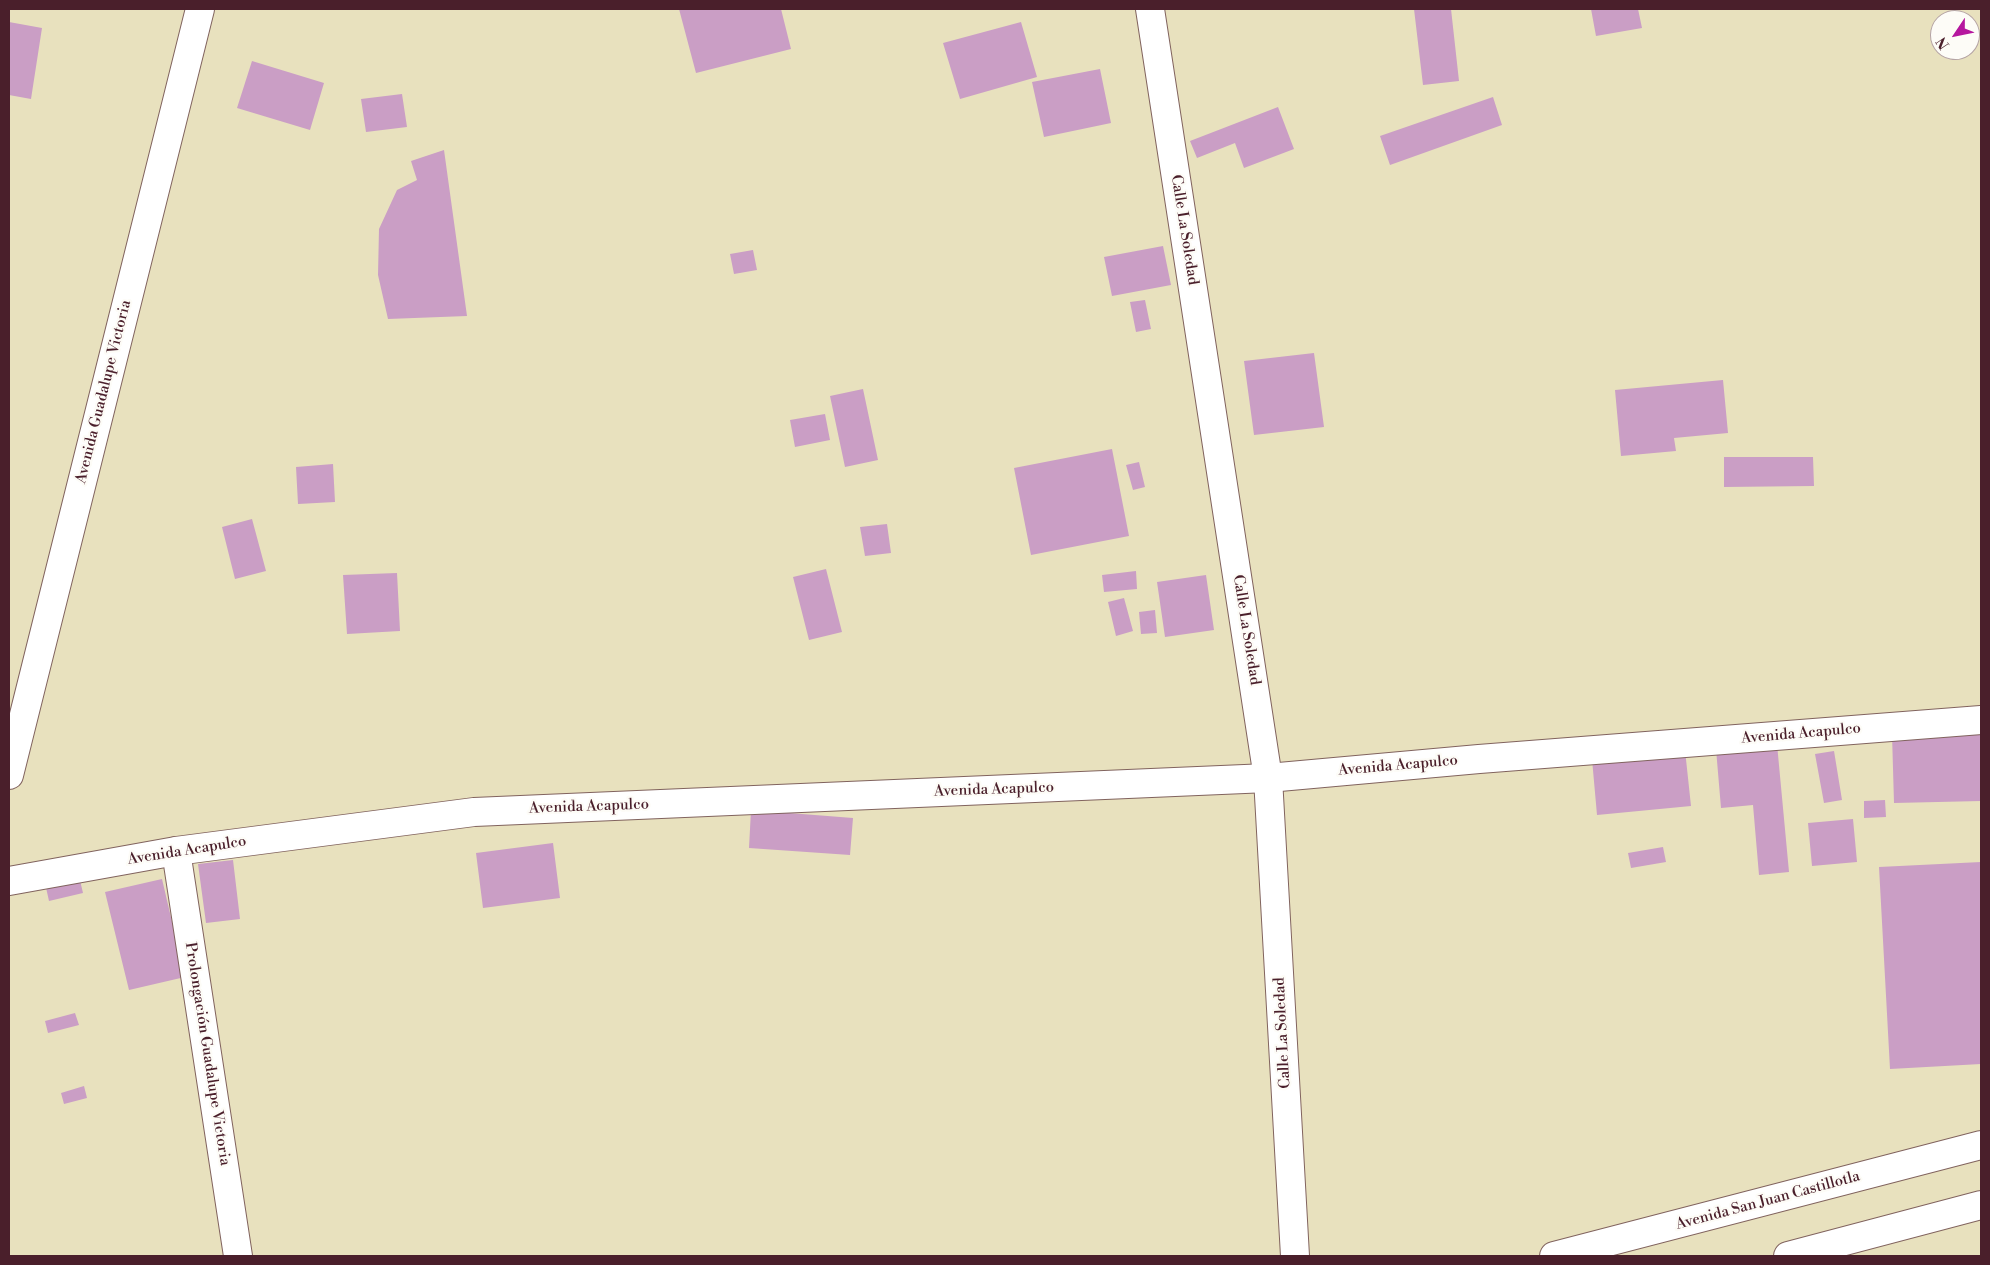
<!DOCTYPE html>
<meta charset="utf-8">
<style>
body{margin:0}
#map{position:relative;width:1990px;height:1265px;overflow:hidden;background:#e8e1be;font-family:"Libre Bodoni",serif}
canvas{display:block}
.frame{position:absolute;inset:0;border:10px solid #4a1f2b;pointer-events:none}
.north{position:absolute;left:1930px;top:10px;width:50px;height:50px;box-sizing:border-box;background:#fdfcf7;border:1px solid #b5a4a5;border-radius:50%;rotate:236deg;font-size:14px;font-weight:700;line-height:20px;text-align:center;color:#4a1f2b}
.north::after{content:'';display:block;margin:auto;width:18px;height:22px;background:#b5179e;clip-path:polygon(50% 0,100% 100%,50% 72%,0 100%)}
</style>
<div id="map">
<canvas width="1990" height="1265"></canvas>
<div class="frame"></div>
<div class="north">N</div>
</div>
<script>
const g = document.querySelector('canvas').getContext('2d');
g.lineJoin = 'round';
function fill(path, color) { g.fillStyle = color; g.fill(path, 'evenodd'); }
const shape = rows => new Path2D(rows.map(r => 'M' + r).join(''));
function stroke(path, color, width, dash) { g.strokeStyle = color; g.lineWidth = width; g.lineCap = dash ? 'butt' : 'round'; g.setLineDash(dash || []); g.stroke(path); }
function label(font, color, halo, rows, align = 'center') {
  g.font = font + ' "Libre Bodoni",serif'; g.lineWidth = 4.5; g.setLineDash([]); g.textBaseline = 'middle'; g.strokeStyle = halo; g.fillStyle = color; for (const [text, x, y, turn = 0] of rows) {
    g.save(); g.translate(x, y); g.rotate((+turn || 0) * Math.PI / 180); g.textAlign = isNaN(turn) ? turn : align; if (halo) g.strokeText(text, 0, 0); g.fillText(text, 0, 0); g.restore();
  }
}
const building = shape([
 [679,9,781,9,791,49,696,73],
 [1414,9,1451,9,1459,81,1423,85],
 [1591,9,1638,9,1642,28,1596,36],
 [9,22,42,28,31,99,9,95],
 [1021,22,1037,77,960,99,943,43],
 [252,61,324,83,310,130,237,108],
 [1100,69,1111,123,1044,137,1032,82],
 [402,94,407,127,366,132,361,99],
 [1493,97,1502,125,1390,165,1380,136],
 [1278,107,1294,149,1244,168,1235,143,1197,158,1190,141],
 [444,150,467,316,388,319,378,275,379,229,397,190,417,180,411,161],
 [1163,246,1171,285,1112,296,1104,257],
 [753,250,757,270,734,274,730,254],
 [1145,300,1151,329,1136,332,1130,302],
 [1314,353,1324,427,1254,435,1244,361],
 [1723,380,1728,433,1674,438,1676,451,1621,456,1615,390],
 [863,389,878,460,845,467,830,396],
 [825,414,830,440,795,447,790,420],
 [1112,449,1129,536,1031,555,1014,468],
 [1724,457,1813,457,1814,486,1724,487],
 [1139,462,1145,487,1133,490,1126,465],
 [333,464,335,502,298,504,296,467],
 [252,519,266,571,235,579,222,527],
 [887,524,891,553,865,556,860,527],
 [826,569,842,632,809,640,793,577],
 [1136,571,1137,589,1104,592,1102,575],
 [397,573,400,631,347,634,343,575],
 [1206,575,1214,630,1165,637,1157,582],
 [1124,598,1133,631,1116,636,1108,602],
 [1155,610,1157,633,1141,634,1139,612],
 [1981,732,1981,801,1894,803,1892,734],
 [1777,744,1789,872,1759,875,1753,805,1721,808,1716,749],
 [1685,750,1691,806,1597,815,1592,759],
 [1834,751,1842,800,1824,803,1815,754],
 [1885,800,1886,817,1864,818,1864,801],
 [751,810,853,818,850,855,749,848],
 [1853,819,1857,862,1812,866,1808,823],
 [553,843,560,898,483,908,476,853],
 [1663,847,1666,862,1631,868,1628,853],
 [233,860,240,919,206,923,198,864],
 [1981,862,1981,1064,1890,1069,1879,867],
 [79,876,83,893,49,901,45,883],
 [162,879,185,977,129,990,105,892],
 [75,1013,79,1025,48,1033,45,1021],
 [84,1086,87,1098,64,1104,61,1093]
]);
const minor = shape([
 [1150,9,1268,778,1295,1256],
 [176,851,238,1256]
]);
const tertiary = shape([
 [9,775,200,9],
 [9,881,176,851,474,812,1268,778,1479,759,1981,720]
]);
const secondary = shape([
 [1554,1256,1981,1145],
 [1788,1256,1981,1205]
]);
const streetNames = [
 ["Calle La Soledad",1184,230,81],
 ["Avenida Guadalupe Victoria",104,392,-76],
 ["Calle La Soledad",1246,630,81],
 ["Avenida Acapulco",1801,734,-5],
 ["Avenida Acapulco",1398,766,-5],
 ["Avenida Acapulco",994,790,-2],
 ["Avenida Acapulco",589,807,-2],
 ["Avenida Acapulco",187,851,-9],
 ["Calle La Soledad",1283,1033,-93],
 ["Prolongación Guadalupe Victoria",207,1054,81],
 ["Avenida San Juan Castillotla",1768,1201,-15]
];
fill(building, '#ca9ec5');
stroke(minor, '#81635e', 30);
stroke(tertiary, '#81635e', 30);
stroke(secondary, '#81635e', 30);
stroke(minor, '#fff', 28);
stroke(tertiary, '#fff', 28);
stroke(secondary, '#fff', 28);
label('15px', '#4a1f2b', '#fdfcf7', streetNames);
</script>
